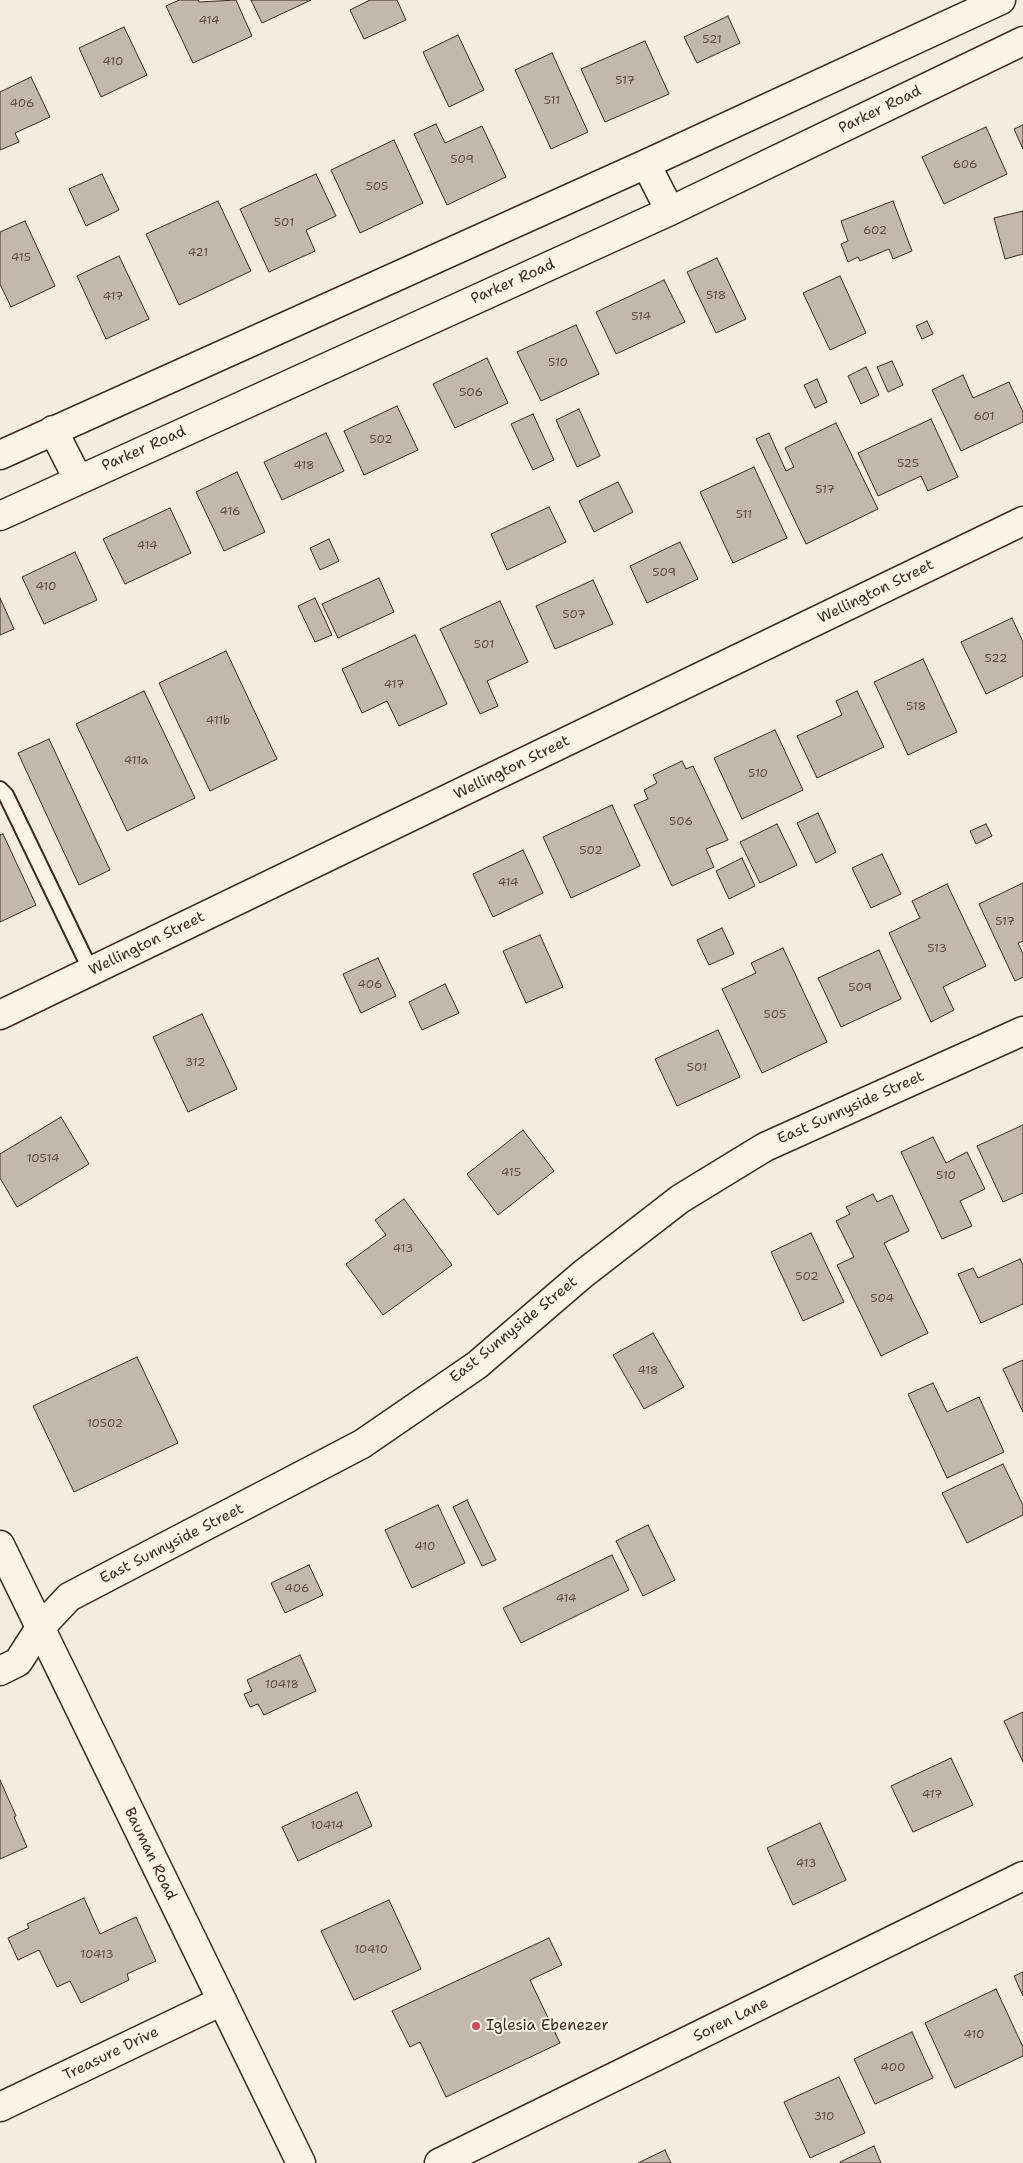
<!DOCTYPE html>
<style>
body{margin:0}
canvas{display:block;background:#f4eddd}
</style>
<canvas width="1023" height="2163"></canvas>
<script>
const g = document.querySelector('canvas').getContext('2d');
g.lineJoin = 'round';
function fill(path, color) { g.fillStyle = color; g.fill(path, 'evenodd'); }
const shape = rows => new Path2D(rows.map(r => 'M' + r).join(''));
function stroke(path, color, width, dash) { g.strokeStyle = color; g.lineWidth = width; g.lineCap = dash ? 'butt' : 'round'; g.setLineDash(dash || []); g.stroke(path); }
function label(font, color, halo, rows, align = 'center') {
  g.font = font + ' "Shantell Sans",sans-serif'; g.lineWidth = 4; g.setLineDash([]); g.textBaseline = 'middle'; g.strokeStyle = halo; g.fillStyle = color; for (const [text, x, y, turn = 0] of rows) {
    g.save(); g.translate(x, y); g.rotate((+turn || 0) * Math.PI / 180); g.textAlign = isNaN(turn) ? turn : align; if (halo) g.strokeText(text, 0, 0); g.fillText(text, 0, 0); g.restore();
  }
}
const building = shape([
 [179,0,198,0,199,2,236,0,252,36,193,63,166,6,179,0],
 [251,0,311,0,262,23,251,0],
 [370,0,397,0,406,20,364,39,350,10,370,0],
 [728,16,740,43,697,63,684,37,728,16],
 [124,27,147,75,101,97,79,48,124,27],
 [458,35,484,90,449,107,423,52,458,35],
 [645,41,669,94,605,122,581,69,645,41],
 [552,53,588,132,551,149,515,70,552,53],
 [31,77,50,117,15,133,19,142,0,150,0,92,31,77],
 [436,124,445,143,482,126,506,177,447,205,414,134,436,124],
 [1023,125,1023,149,1014,129,1023,125],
 [986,127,1007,174,944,204,922,157,986,127],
 [394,140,423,203,360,233,331,170,394,140],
 [102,174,119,210,86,226,69,189,102,174],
 [316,174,336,216,306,230,315,251,269,272,240,209,316,174],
 [218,201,251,271,179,305,146,234,218,201],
 [893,201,912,251,893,259,889,249,860,261,858,257,848,262,841,244,848,241,841,221,893,201],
 [1023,211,1023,254,1005,259,994,218,1023,211],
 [25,221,55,286,11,307,0,284,0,232,25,221],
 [119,256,149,319,106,339,77,276,119,256],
 [717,258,746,319,716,333,687,272,717,258],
 [840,276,866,333,830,350,803,293,840,276],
 [664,280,685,322,616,354,596,312,664,280],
 [927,321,933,334,922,339,916,326,927,321],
 [576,325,599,374,541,401,517,352,576,325],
 [487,358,508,403,455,428,433,384,487,358],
 [892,361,903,385,888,392,877,367,892,361],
 [866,367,879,395,861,404,848,376,866,367],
 [963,375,973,398,1009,382,1023,412,1023,422,961,451,932,390,963,375],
 [817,379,827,402,815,408,804,385,817,379],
 [397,406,418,450,364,475,344,431,397,406],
 [579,409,600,456,577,467,556,420,579,409],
 [533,414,554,460,533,470,511,424,533,414],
 [931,419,958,477,928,491,921,476,878,496,858,453,931,419],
 [836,423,878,509,806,544,756,439,769,433,786,471,794,467,785,448,836,423],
 [326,433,344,471,282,500,264,462,326,433],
 [754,467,787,538,733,563,700,492,754,467],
 [237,472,265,532,224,551,196,492,237,472],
 [618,482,633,512,594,532,579,501,618,482],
 [549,507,566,542,507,570,491,534,549,507],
 [170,508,191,553,125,584,103,539,170,508],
 [329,539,339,561,320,570,310,548,329,539],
 [680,542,698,579,647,603,630,566,680,542],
 [75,552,97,600,44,624,22,577,75,552],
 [379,578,394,612,338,638,322,604,379,578],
 [593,580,613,624,555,649,536,606,593,580],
 [0,598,14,629,0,635,0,598],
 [315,598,332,635,315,642,298,606,315,598],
 [500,601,528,662,487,681,498,706,480,714,440,629,500,601],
 [1012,618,1023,642,1023,676,986,694,961,642,1012,618],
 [415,635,447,704,399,726,387,701,362,713,342,669,415,635],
 [226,651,277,759,210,791,159,683,226,651],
 [923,659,957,732,908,755,874,682,923,659],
 [144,691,195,798,127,831,76,724,144,691],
 [857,691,884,747,817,778,797,736,842,715,836,701,857,691],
 [775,730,803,790,742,819,714,758,775,730],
 [49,739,110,870,79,885,18,753,49,739],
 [682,761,686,769,693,766,728,840,706,849,714,867,672,886,634,805,648,799,644,790,657,783,653,775,682,761],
 [612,805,640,866,571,898,543,837,612,805],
 [818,813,836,852,816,863,797,823,818,813],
 [777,824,797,865,760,883,740,842,777,824],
 [986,824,992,836,976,844,970,831,986,824],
 [3,834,36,905,0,922,0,835,3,834],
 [523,850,543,893,493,917,473,874,523,850],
 [882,854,901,894,871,908,852,868,882,854],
 [742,858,755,886,729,899,716,871,742,858],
 [1023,883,1023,941,1018,943,1023,954,1023,977,1015,981,979,904,1023,883],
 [947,884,986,966,943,987,954,1010,931,1022,889,933,920,918,912,901,947,884],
 [722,928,734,954,709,965,697,940,722,928],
 [540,935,563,987,526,1003,503,951,540,935],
 [783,948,827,1042,762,1073,722,989,756,973,751,963,783,948],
 [879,950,901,999,841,1027,818,978,879,950],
 [378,958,396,996,361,1013,343,974,378,958],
 [445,984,459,1013,422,1030,409,1002,445,984],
 [202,1014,237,1089,188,1112,153,1037,202,1014],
 [718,1030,740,1077,677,1106,655,1059,718,1030],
 [61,1117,89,1164,17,1207,0,1178,0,1154,61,1117],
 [1023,1125,1023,1193,1003,1202,977,1146,1023,1125],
 [523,1130,554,1171,498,1215,467,1174,523,1130],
 [933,1137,946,1163,967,1152,985,1189,960,1201,972,1226,942,1239,901,1152,933,1137],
 [873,1194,877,1202,892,1195,909,1231,884,1243,928,1333,881,1356,837,1265,854,1257,836,1221,850,1214,846,1207,873,1194],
 [404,1199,452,1265,383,1315,346,1264,386,1235,375,1220,404,1199],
 [811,1233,844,1302,803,1321,771,1252,811,1233],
 [1020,1259,1023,1265,1023,1304,981,1323,958,1274,973,1268,978,1278,1020,1259],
 [653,1333,684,1387,644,1409,613,1355,653,1333],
 [137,1357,178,1443,74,1492,33,1406,137,1357],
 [1023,1360,1023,1412,1003,1369,1023,1360],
 [933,1383,947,1412,979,1397,1004,1452,947,1478,908,1394,933,1383],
 [1003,1464,1023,1505,1023,1515,967,1543,942,1493,1003,1464],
 [467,1500,496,1560,482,1566,453,1507,467,1500],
 [438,1505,465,1563,412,1588,385,1530,438,1505],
 [648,1525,675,1580,643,1596,616,1541,648,1525],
 [612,1555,629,1590,521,1643,503,1608,612,1555],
 [309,1565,323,1595,285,1613,271,1583,309,1565],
 [300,1655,316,1691,264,1715,258,1704,250,1707,244,1694,252,1691,247,1680,300,1655],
 [1023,1712,1023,1762,1004,1721,1023,1712],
 [951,1758,973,1805,913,1832,891,1786,951,1758],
 [0,1780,16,1816,14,1817,27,1847,0,1859,0,1780],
 [357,1792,372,1826,298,1861,282,1827,357,1792],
 [820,1823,846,1880,793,1905,767,1848,820,1823],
 [84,1898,100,1934,136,1917,156,1961,127,1974,129,1980,81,2003,70,1981,57,1987,39,1950,18,1960,8,1938,29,1928,27,1924,84,1898],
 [389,1900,421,1969,354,2000,321,1931,389,1900],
 [549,1938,562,1965,530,1980,560,2043,446,2097,420,2042,410,2047,392,2011,549,1938],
 [1023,1972,1023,1996,1014,1976,1023,1972],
 [996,1989,1023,2047,1023,2056,955,2088,925,2023,996,1989],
 [912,2032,933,2078,875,2104,854,2059,912,2032],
 [839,2077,865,2133,810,2158,784,2102,839,2077],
 [874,2146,881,2163,840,2163,840,2162,874,2146],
 [665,2150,671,2163,638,2163,665,2150]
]);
const service = shape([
 [0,789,6,795,91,971]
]);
const minor = shape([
 [0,1015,1023,521],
 [0,1671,18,1662,40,1628,69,1597,362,1444,477,1365,583,1274,680,1199,765,1147,1023,1031],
 [0,2107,222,2001],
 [439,2163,1023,1876]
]);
const tertiary = shape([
 [0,1545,301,2163]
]);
const secondary = shape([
 [646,164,670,211],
 [53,430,78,479],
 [0,455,646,164,1001,0],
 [0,516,670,211,1023,41]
]);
const markers = [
 [476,2026,5,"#d1495b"]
];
const numberNames = [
 ["414",209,21],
 ["521",712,40],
 ["410",113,62],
 ["517",625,81],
 ["511",552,101],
 ["406",22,104],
 ["509",462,160],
 ["606",965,165],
 ["505",377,187],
 ["501",284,223],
 ["602",875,231],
 ["421",198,253],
 ["415",21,258],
 ["518",716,296],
 ["417",113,297],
 ["514",641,317],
 ["510",558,363],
 ["506",471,393],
 ["601",984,417],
 ["502",381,440],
 ["525",908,464],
 ["418",304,466],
 ["517",825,490],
 ["416",230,512],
 ["511",744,515],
 ["414",147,546],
 ["509",664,573],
 ["410",46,587],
 ["507",574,615],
 ["501",484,645],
 ["522",996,659],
 ["417",394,685],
 ["518",916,707],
 ["411b",218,721],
 ["411a",136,761],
 ["510",758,774],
 ["506",681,822],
 ["502",591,851],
 ["414",508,883],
 ["517",1005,922],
 ["513",937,949],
 ["406",370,985],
 ["509",860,988],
 ["505",775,1015],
 ["312",195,1063],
 ["501",697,1068],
 ["10514",43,1159],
 ["415",511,1173],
 ["510",946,1176],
 ["413",403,1249],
 ["502",807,1277],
 ["504",882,1299],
 ["418",648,1371],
 ["10502",105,1424],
 ["410",425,1547],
 ["406",297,1589],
 ["414",566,1599],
 ["10418",282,1685],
 ["417",932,1795],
 ["10414",327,1826],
 ["413",806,1864],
 ["10410",371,1950],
 ["10413",97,1955],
 ["410",974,2035],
 ["400",893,2068],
 ["310",824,2117]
];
const streetNames = [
 ["Parker Road",880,110,-26],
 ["Parker Road",513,282,-24],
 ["Parker Road",144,449,-24],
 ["Wellington Street",876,592,-26],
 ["Wellington Street",512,768,-26],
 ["Wellington Street",147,944,-26],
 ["East Sunnyside Street",851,1108,-24],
 ["East Sunnyside Street",514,1330,-39],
 ["East Sunnyside Street",172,1544,-27],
 ["Bauman Road",150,1854,64],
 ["Soren Lane",731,2020,-26],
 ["Treasure Drive",111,2054,-26]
];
const poiNames = [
 ["Iglesia Ebenezer",486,2026]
];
fill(building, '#c3b9aa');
stroke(building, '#3b2a1e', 1);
stroke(service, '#3b2a1e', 18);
stroke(minor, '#3b2a1e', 31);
stroke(tertiary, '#3b2a1e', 31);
stroke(secondary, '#3b2a1e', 31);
stroke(service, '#fcf5e5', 14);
stroke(minor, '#fcf5e5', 28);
stroke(tertiary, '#fcf5e5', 28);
stroke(secondary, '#fcf5e5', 28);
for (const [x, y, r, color] of markers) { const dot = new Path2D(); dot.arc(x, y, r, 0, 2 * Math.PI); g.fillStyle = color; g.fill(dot); stroke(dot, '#fcf5e5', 2); }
label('12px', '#5d4e41', null, numberNames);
label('15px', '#3b2a1e', '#fcf5e5', streetNames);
label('15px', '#3b2a1e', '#fcf5e5', poiNames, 'left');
</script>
